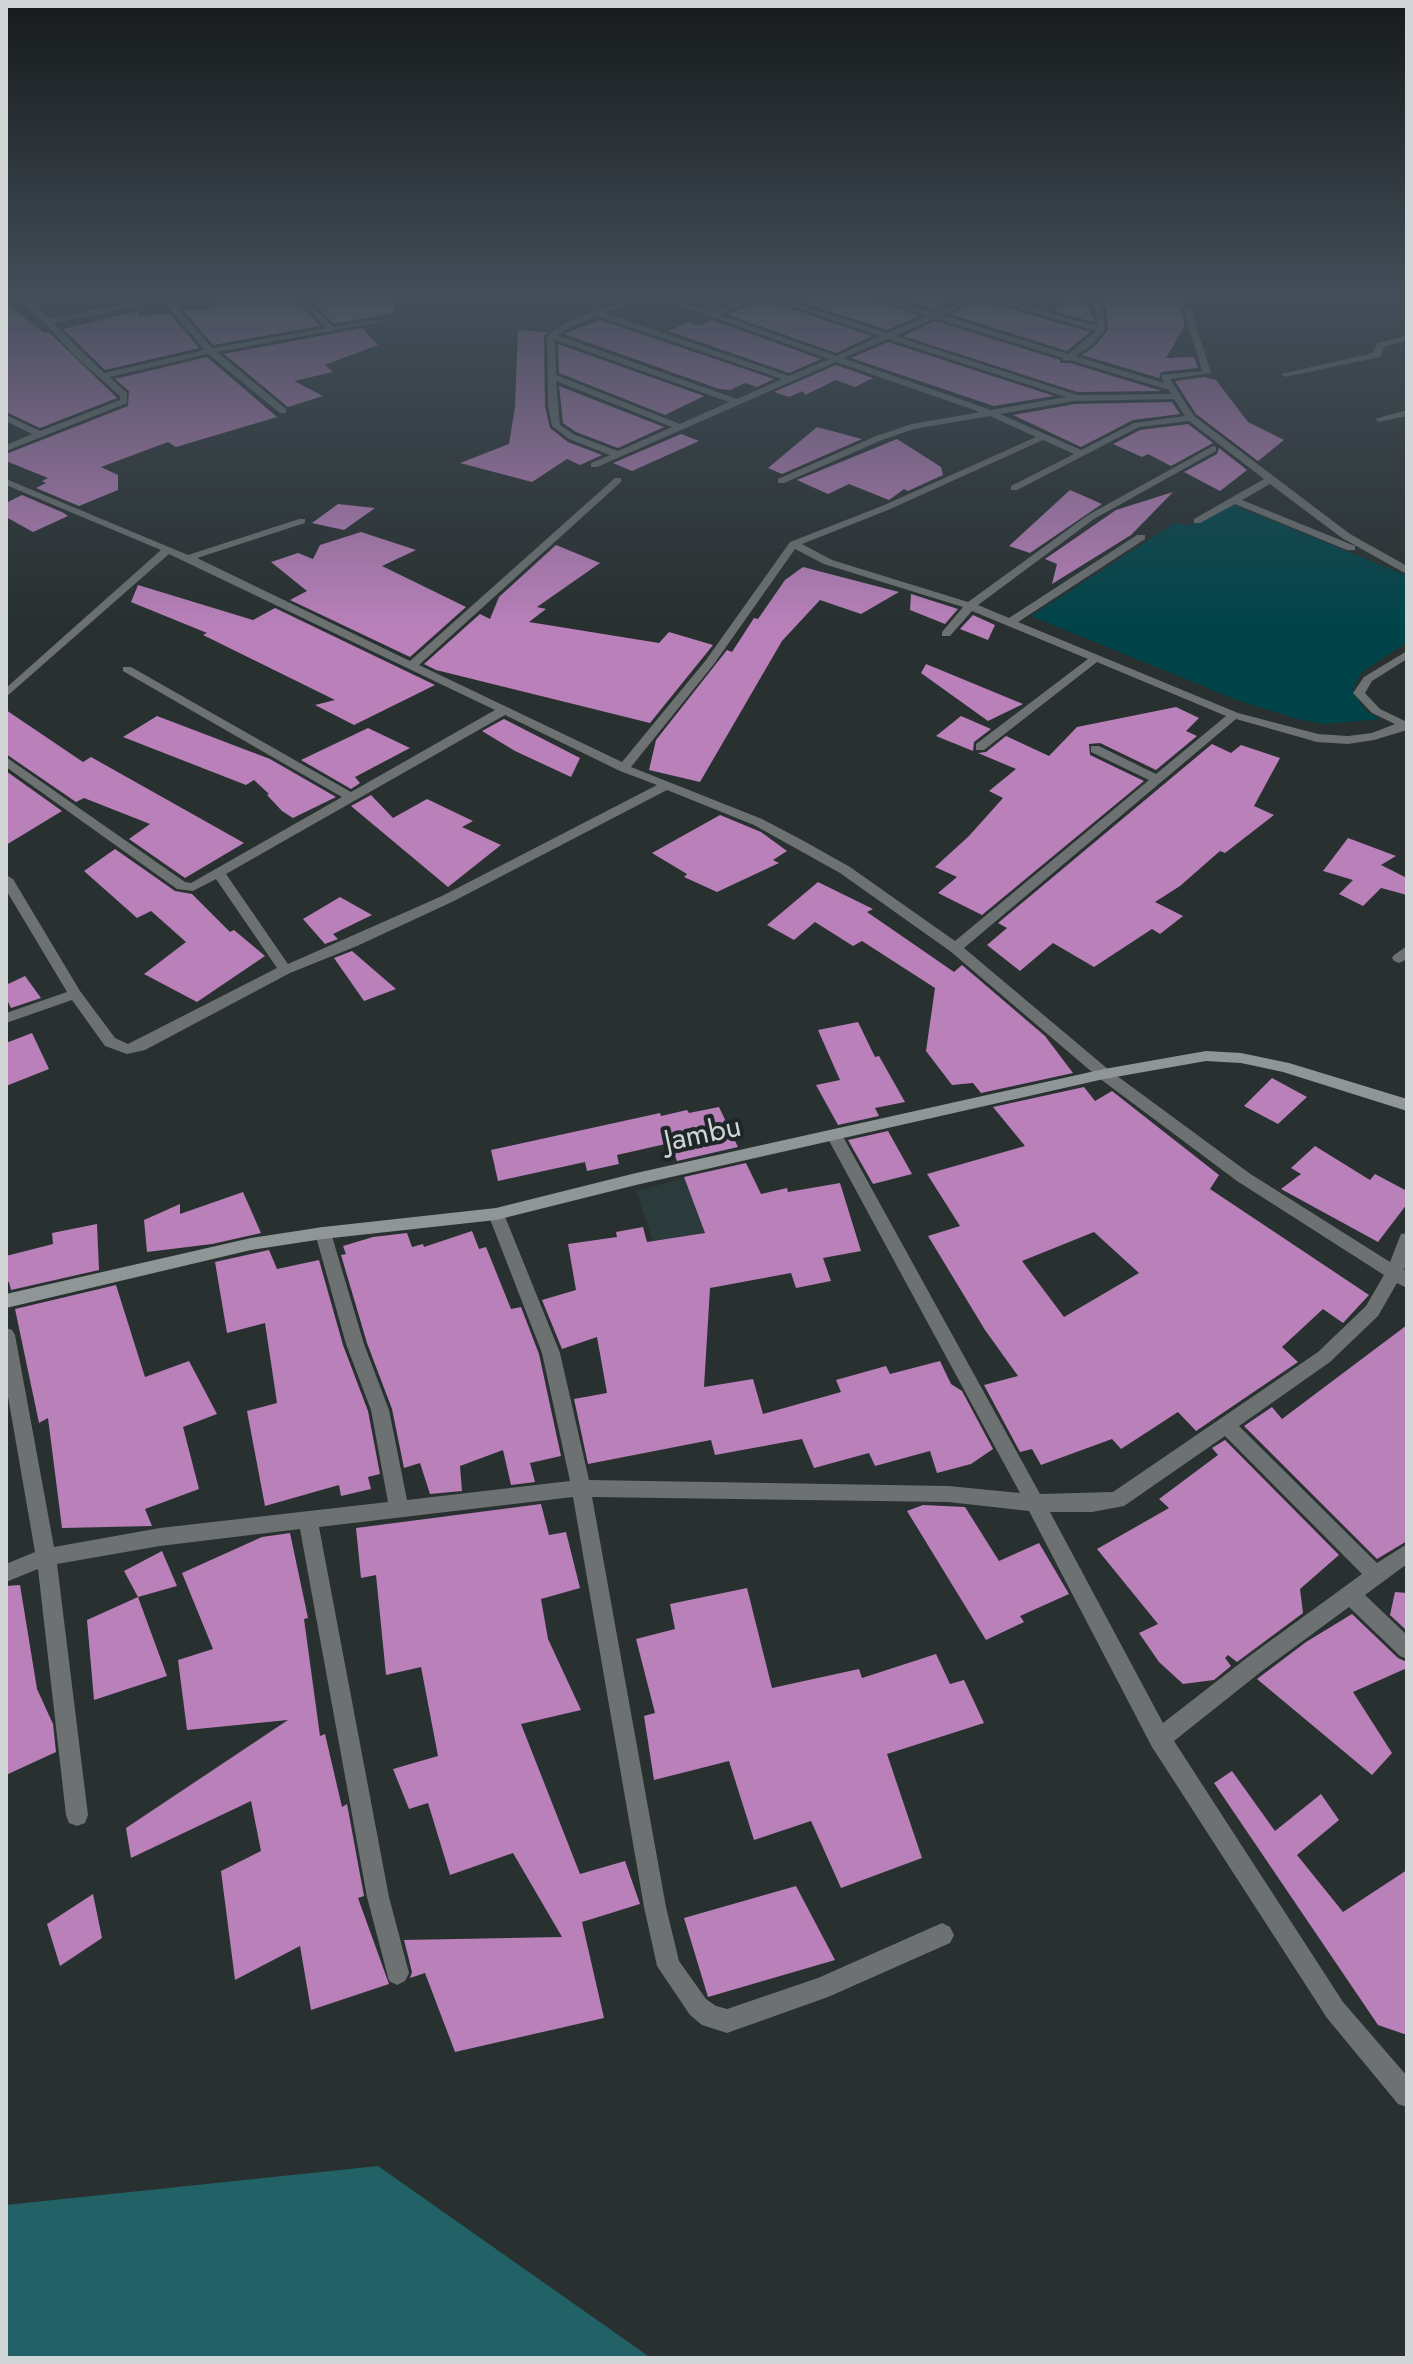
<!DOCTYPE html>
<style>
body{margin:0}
#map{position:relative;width:1413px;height:2364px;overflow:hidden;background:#283030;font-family:Jost,sans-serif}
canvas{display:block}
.frame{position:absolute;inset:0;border:8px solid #d1d5d6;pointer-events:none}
</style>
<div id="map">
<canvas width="1413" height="2364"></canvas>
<div class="frame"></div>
</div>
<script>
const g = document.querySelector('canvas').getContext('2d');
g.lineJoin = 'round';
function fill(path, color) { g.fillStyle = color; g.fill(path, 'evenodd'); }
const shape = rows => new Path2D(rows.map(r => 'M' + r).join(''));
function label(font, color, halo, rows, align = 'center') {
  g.font = font + ' Jost,sans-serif'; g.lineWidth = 8; g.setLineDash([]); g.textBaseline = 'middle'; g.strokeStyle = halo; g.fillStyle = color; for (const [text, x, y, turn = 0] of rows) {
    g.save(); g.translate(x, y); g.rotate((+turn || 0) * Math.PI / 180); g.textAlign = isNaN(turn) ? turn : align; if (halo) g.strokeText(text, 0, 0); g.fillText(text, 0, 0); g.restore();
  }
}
const built = shape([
 [684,1178,705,1233,653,1241,636,1191]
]);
const green = shape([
 [1229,503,1407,576,1407,642,1361,673,1352,691,1366,711,1381,719,1324,724,1297,719,1237,700,1031,616,1175,523,1190,526]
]);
const water = shape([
 [378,2166,651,2358,6,2358,6,2205]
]);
const building = shape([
 [206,298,295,298,320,326,213,345,184,311,216,308],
 [310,298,393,298,394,313,334,324],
 [763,298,767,301,872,336,836,353,728,315],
 [788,298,871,298,919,316,887,330],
 [896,298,961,298,934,310],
 [1057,298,1086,298,1094,322,1056,312],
 [1100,298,1192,298,1191,303,1180,307,1185,325,1166,358,1194,357,1198,368,1161,372,1159,378,1082,355,1094,347,1108,330,1107,312],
 [980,299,982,301,1090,332,1067,351,950,314],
 [6,303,44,333,49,332,117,398,40,428,6,412],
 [137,311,139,316,169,313,199,348,105,370,63,329],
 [600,320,774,379,757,387,745,383,730,390,719,389,564,334],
 [712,320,821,359,789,373,668,331,689,322,699,326],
 [935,321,1060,360,1061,363,1070,363,1162,391,1077,392,903,336],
 [362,328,378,345,325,365,333,372,294,381,323,396,288,407,224,354],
 [518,330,548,332,544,336,545,406,550,428,568,442,602,455,580,465,567,459,532,482,460,463,509,444,515,407],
 [888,342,1054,396,994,406,851,358],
 [558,344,704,396,665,415,559,373],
 [207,357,277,417,176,447,168,442,101,467,118,475,118,490,79,506,36,488,46,483,42,481,48,478,6,461,6,454,128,406,129,391,115,379],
 [836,365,873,378,855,387,836,380,805,395,803,391,789,397,774,392],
 [1204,377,1216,380,1248,422,1284,440,1258,461,1196,414,1175,381],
 [559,386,664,427,618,448,576,432,563,423],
 [1172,402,1180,414,1133,420,1081,447,1013,415,1075,404],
 [1188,424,1213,443,1171,466,1148,454,1142,457,1113,444,1140,430],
 [817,427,862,439,782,474,768,468],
 [681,434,699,441,632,471,613,463],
 [897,439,941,467,943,475,908,491,904,489,889,500,849,484,828,494,797,480],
 [1219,448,1247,470,1220,491,1184,472,1217,454],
 [1070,490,1102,504,1030,553,1009,546],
 [1173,492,1131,535,1052,584,1057,564,1045,559,1116,510],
 [22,495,64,513,68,516,33,532,6,517,6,503],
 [338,504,375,508,344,530,312,523],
 [361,532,416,550,382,566,466,607,410,657,290,600,307,591,271,562,298,553,313,559,320,545],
 [556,545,600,563,537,607,546,609,529,622,659,643,669,632,713,645,650,723,436,670,424,664,480,614,490,619,499,597],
 [803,567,899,592,861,614,820,600,782,641,700,782,649,770,656,740,727,650,732,652,754,618,758,619,785,580],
 [138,585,253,620,275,608,435,685,354,725,315,705,335,700,203,635,207,633,131,602],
 [911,594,958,609,945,624,910,610],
 [973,615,995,625,988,640,960,629],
 [926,664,1023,704,988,721,921,673],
 [1176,707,1199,718,1186,731,1197,736,1156,770,1100,743,1089,744,1090,755,1144,781,982,915,938,893,957,877,935,867,969,836,1003,798,989,791,1016,769,978,753,986,752,1006,736,1049,756,1077,727],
 [6,710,83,762,91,757,244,843,185,878,129,839,150,824,84,798,76,802,6,754],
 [157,716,270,759,336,797,293,818,282,811,267,795,269,794,254,780,246,785,123,737],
 [961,716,991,729,974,742,973,751,936,736],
 [504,719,580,758,571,777,515,751,482,731],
 [368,728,410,748,355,777,360,783,351,789,301,760],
 [1212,744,1231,753,1241,745,1280,758,1254,806,1274,815,1225,853,1220,851,1180,886,1155,902,1183,916,1160,934,1152,929,1094,967,1053,943,1020,971,987,945,1007,928,998,923],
 [6,771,62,811,6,845],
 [371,795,393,818,427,799,473,821,462,827,501,845,448,887,351,806],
 [720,815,761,832,787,851,773,860,779,863,717,892,684,877,687,874,652,853],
 [1348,838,1396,856,1381,865,1407,878,1407,895,1381,888,1363,906,1339,894,1353,880,1323,871],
 [115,849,175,891,192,894,230,932,234,930,265,956,197,1002,144,974,186,942,151,911,137,918,84,871],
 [818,882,873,909,867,912,954,972,962,965,1045,1036,1073,1073,981,1093,973,1083,952,1085,926,1051,935,988,862,941,853,946,815,922,794,940,767,925],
 [340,897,372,915,333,934,338,939,325,944,303,919],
 [352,951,396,989,364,1001,334,958],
 [25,976,41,998,11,1008,6,998,6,985],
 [858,1022,875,1057,879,1056,905,1102,875,1108,879,1116,838,1125,816,1085,840,1080,818,1030],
 [32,1033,49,1069,6,1086,6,1043],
 [1272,1078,1307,1097,1278,1124,1244,1106],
 [1084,1087,1095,1101,1112,1091,1219,1175,1210,1189,1369,1295,1343,1323,1323,1309,1282,1347,1298,1362,1196,1431,1178,1412,1121,1449,1112,1439,1041,1465,1032,1449,1020,1452,984,1385,1018,1376,985,1330,928,1236,960,1226,927,1174,1025,1146,993,1107],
 [1094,1232,1139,1273,1064,1317,1022,1261],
 [719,1107,738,1147,677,1161,670,1143,617,1155,619,1164,587,1171,585,1162,498,1181,491,1150,660,1113,661,1116,687,1110,689,1113],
 [888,1131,912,1174,873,1184,848,1140],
 [1315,1146,1370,1180,1375,1174,1407,1191,1407,1204,1378,1242,1281,1189,1301,1174,1291,1168],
 [746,1163,761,1194,787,1188,788,1192,840,1183,861,1251,823,1258,831,1281,796,1288,791,1273,710,1288,704,1387,753,1379,763,1414,841,1392,836,1380,886,1366,890,1374,940,1361,951,1384,962,1391,993,1449,971,1464,937,1473,930,1451,875,1466,869,1453,814,1468,802,1439,715,1455,711,1440,588,1464,574,1399,607,1393,597,1337,562,1349,542,1300,576,1290,568,1244,617,1237,616,1232,643,1227,647,1242,705,1233,684,1177],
 [243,1192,261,1233,212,1244,147,1252,144,1220,180,1204,180,1214],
 [97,1224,99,1270,11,1290,9,1282,6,1282,6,1256,53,1244,52,1233],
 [472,1231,479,1249,486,1247,511,1309,521,1307,539,1354,561,1456,530,1463,535,1482,511,1485,503,1450,460,1466,462,1491,430,1494,420,1463,404,1468,392,1409,367,1343,341,1255,346,1254,343,1246,373,1237,407,1233,412,1247,423,1244,424,1247],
 [269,1250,277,1269,319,1260,343,1345,368,1411,380,1474,368,1477,371,1489,341,1496,339,1485,265,1506,247,1411,277,1403,265,1323,227,1333,215,1262],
 [116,1285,145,1377,189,1361,217,1414,183,1427,199,1489,145,1509,152,1526,62,1528,48,1418,39,1423,15,1309],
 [1407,1325,1407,1541,1377,1559,1244,1426,1272,1407,1282,1419],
 [1225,1440,1339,1555,1300,1589,1303,1613,1237,1662,1228,1655,1225,1658,1231,1666,1214,1680,1183,1684,1159,1662,1139,1633,1158,1624,1097,1549,1169,1508,1159,1499,1218,1455,1212,1448],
 [541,1504,549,1535,566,1532,580,1588,541,1599,548,1639,581,1710,521,1724,580,1874,625,1861,640,1904,582,1922,604,2018,455,2052,425,1973,410,1978,412,1972,404,1940,562,1937,513,1853,450,1875,428,1803,409,1809,393,1769,438,1756,421,1667,386,1675,376,1575,361,1578,356,1528],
 [923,1505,965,1507,999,1561,1039,1543,1069,1594,1020,1616,1024,1622,986,1640,907,1511],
 [290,1533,308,1618,304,1619,320,1736,325,1734,342,1807,347,1804,364,1896,358,1898,389,1984,311,2010,300,1946,235,1980,221,1871,261,1851,251,1801,131,1858,126,1828,288,1720,187,1730,178,1660,213,1649,182,1573,262,1537],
 [162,1551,177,1586,138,1597,124,1571],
 [20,1585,37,1689,53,1724,56,1752,6,1775,6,1586],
 [747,1588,772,1688,859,1669,862,1678,936,1654,950,1684,964,1680,984,1723,887,1754,922,1858,841,1888,811,1821,754,1840,729,1761,654,1780,644,1716,655,1713,636,1639,675,1629,670,1604],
 [1395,1592,1407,1593,1407,1631,1390,1615],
 [138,1597,167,1676,94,1700,87,1620],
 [1352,1614,1398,1658,1407,1662,1407,1668,1353,1692,1392,1753,1372,1775,1257,1679,1306,1642],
 [1232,1771,1275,1831,1321,1794,1339,1820,1297,1855,1343,1912,1407,1870,1407,2035,1378,2025,1214,1783],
 [796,1886,835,1960,708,1997,684,1918],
 [93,1894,102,1938,60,1966,47,1924]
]);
const street = shape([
 [21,298,29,298,49,319,154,298,169,298,212,348,326,328,298,298,306,298,333,327,376,320,380,322,217,352,286,409,286,413,280,413,208,354,109,377,127,393,127,403,6,451,6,445,32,434,6,421,6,415,40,431,120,400,120,396,76,357,21,298],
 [163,301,205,350,104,373,53,323,163,301],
 [629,298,640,298,605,313,789,376,829,359,660,298,671,298,712,312,747,298,757,298,720,315,836,356,880,336,768,298,779,298,887,333,927,316,874,298,886,298,934,313,968,298,978,298,942,315,1068,354,1096,331,983,298,995,298,1097,326,1096,312,1089,298,1097,298,1104,312,1105,330,1092,345,1075,356,1164,383,1161,375,1202,371,1183,308,1190,306,1211,373,1170,379,1194,416,1350,534,1407,566,1407,573,1403,572,1342,538,1270,484,1242,500,1355,546,1355,550,1347,550,1235,504,1200,523,1194,523,1194,519,1264,479,1189,421,1139,427,1017,490,1011,490,1011,486,1074,454,1043,440,888,510,802,544,832,560,968,602,1088,515,1213,446,1216,447,1216,451,1094,519,978,605,1009,618,1137,535,1145,535,1145,539,1018,622,1238,713,1318,734,1348,736,1372,733,1395,724,1372,713,1353,693,1364,677,1407,651,1407,659,1372,681,1365,693,1380,709,1407,722,1407,730,1374,740,1348,744,1317,742,1236,719,964,948,1109,1070,1249,1173,1390,1262,1401,1234,1407,1233,1407,1262,1404,1270,1407,1272,1407,1288,1397,1283,1378,1316,1330,1362,1239,1426,1377,1563,1407,1544,1407,1564,1365,1595,1407,1635,1407,1659,1400,1656,1349,1607,1262,1671,1174,1741,1343,2002,1407,2076,1407,2107,1398,2104,1327,2018,1152,1747,1029,1511,948,1502,592,1497,666,1907,679,1961,706,1999,716,2006,727,2009,818,1978,942,1923,950,1927,954,1935,950,1943,828,1997,727,2033,702,2025,690,2015,657,1966,644,1907,573,1497,319,1527,389,1897,409,1973,405,1981,397,1985,389,1981,367,1897,300,1529,160,1546,57,1564,88,1815,85,1823,77,1826,69,1823,66,1815,38,1569,6,1582,6,1564,35,1552,6,1385,6,1328,12,1330,15,1335,54,1547,160,1528,388,1502,371,1410,346,1344,315,1233,317,1228,323,1227,329,1228,331,1233,364,1344,389,1410,407,1500,570,1481,542,1353,488,1214,490,1210,496,1208,502,1210,504,1214,560,1353,589,1480,948,1486,1020,1493,827,1137,835,1131,841,1133,1040,1494,1113,1492,1318,1352,1366,1306,1384,1275,1237,1181,1099,1078,950,951,840,873,754,825,667,790,452,902,357,946,290,973,145,1050,127,1054,105,1046,72,1000,6,1023,6,1013,67,992,6,890,6,875,13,879,80,991,115,1038,128,1044,277,968,216,879,193,891,177,889,6,767,6,757,185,882,191,883,342,797,123,671,123,667,131,667,351,792,495,710,169,554,6,697,6,688,161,550,6,485,6,479,188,555,299,519,305,519,305,523,197,558,410,661,615,478,621,478,621,482,419,665,622,762,706,660,790,542,882,506,1036,437,990,416,914,429,882,440,784,483,778,483,778,479,876,436,912,424,980,412,836,362,597,467,591,467,591,463,610,455,569,439,552,426,548,406,547,336,565,323,629,298],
 [598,316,782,379,737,399,557,335,571,327,598,316],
 [935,318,1063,358,1063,361,1070,360,1169,390,1171,394,1077,395,895,336,935,318],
 [888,339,1066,397,991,410,843,358,888,339],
 [555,340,729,402,680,424,556,375,555,340],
 [556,381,672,427,618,451,575,435,560,425,556,381],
 [1174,399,1185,416,1134,423,1081,450,1000,414,1075,401,1174,399],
 [795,549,824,564,963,607,942,632,942,636,950,636,972,611,1088,659,976,744,976,750,984,750,1097,662,1226,716,1156,774,1099,746,1091,746,1091,752,1149,780,955,941,850,867,802,840,762,819,631,767,714,664,795,549],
 [505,715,620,771,657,785,442,896,288,964,226,874,505,715],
 [1225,1436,1362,1574,1248,1657,1163,1723,1050,1512,1092,1512,1124,1506,1225,1436],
 [1407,336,1407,340,1384,347,1380,357,1285,377,1281,374,1373,353,1377,343,1407,336],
 [1407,410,1407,416,1379,422,1375,419,1407,410],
 [1407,946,1407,959,1399,963,1394,961,1392,958,1394,955,1407,946]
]);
const secondary = shape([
 [1206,1051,1241,1053,1289,1063,1407,1099,1407,1111,1283,1072,1241,1063,1206,1061,1104,1079,636,1185,496,1220,323,1239,251,1250,6,1308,6,1294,251,1238,323,1227,496,1208,636,1173,1104,1069,1206,1051]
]);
const streetNames = [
 ["Jambu",703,1136,-12]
];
fill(built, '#2b3b3c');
fill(green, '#004449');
fill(water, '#226166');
fill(building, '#b980ba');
fill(street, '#6d7171');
fill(secondary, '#909696');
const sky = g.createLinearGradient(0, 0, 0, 629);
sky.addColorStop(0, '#161a1a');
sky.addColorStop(0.47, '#424e59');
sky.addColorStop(1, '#424e5900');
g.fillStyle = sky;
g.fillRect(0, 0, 1413, 629);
label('30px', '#d1d5d6', '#1f2627', streetNames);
</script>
